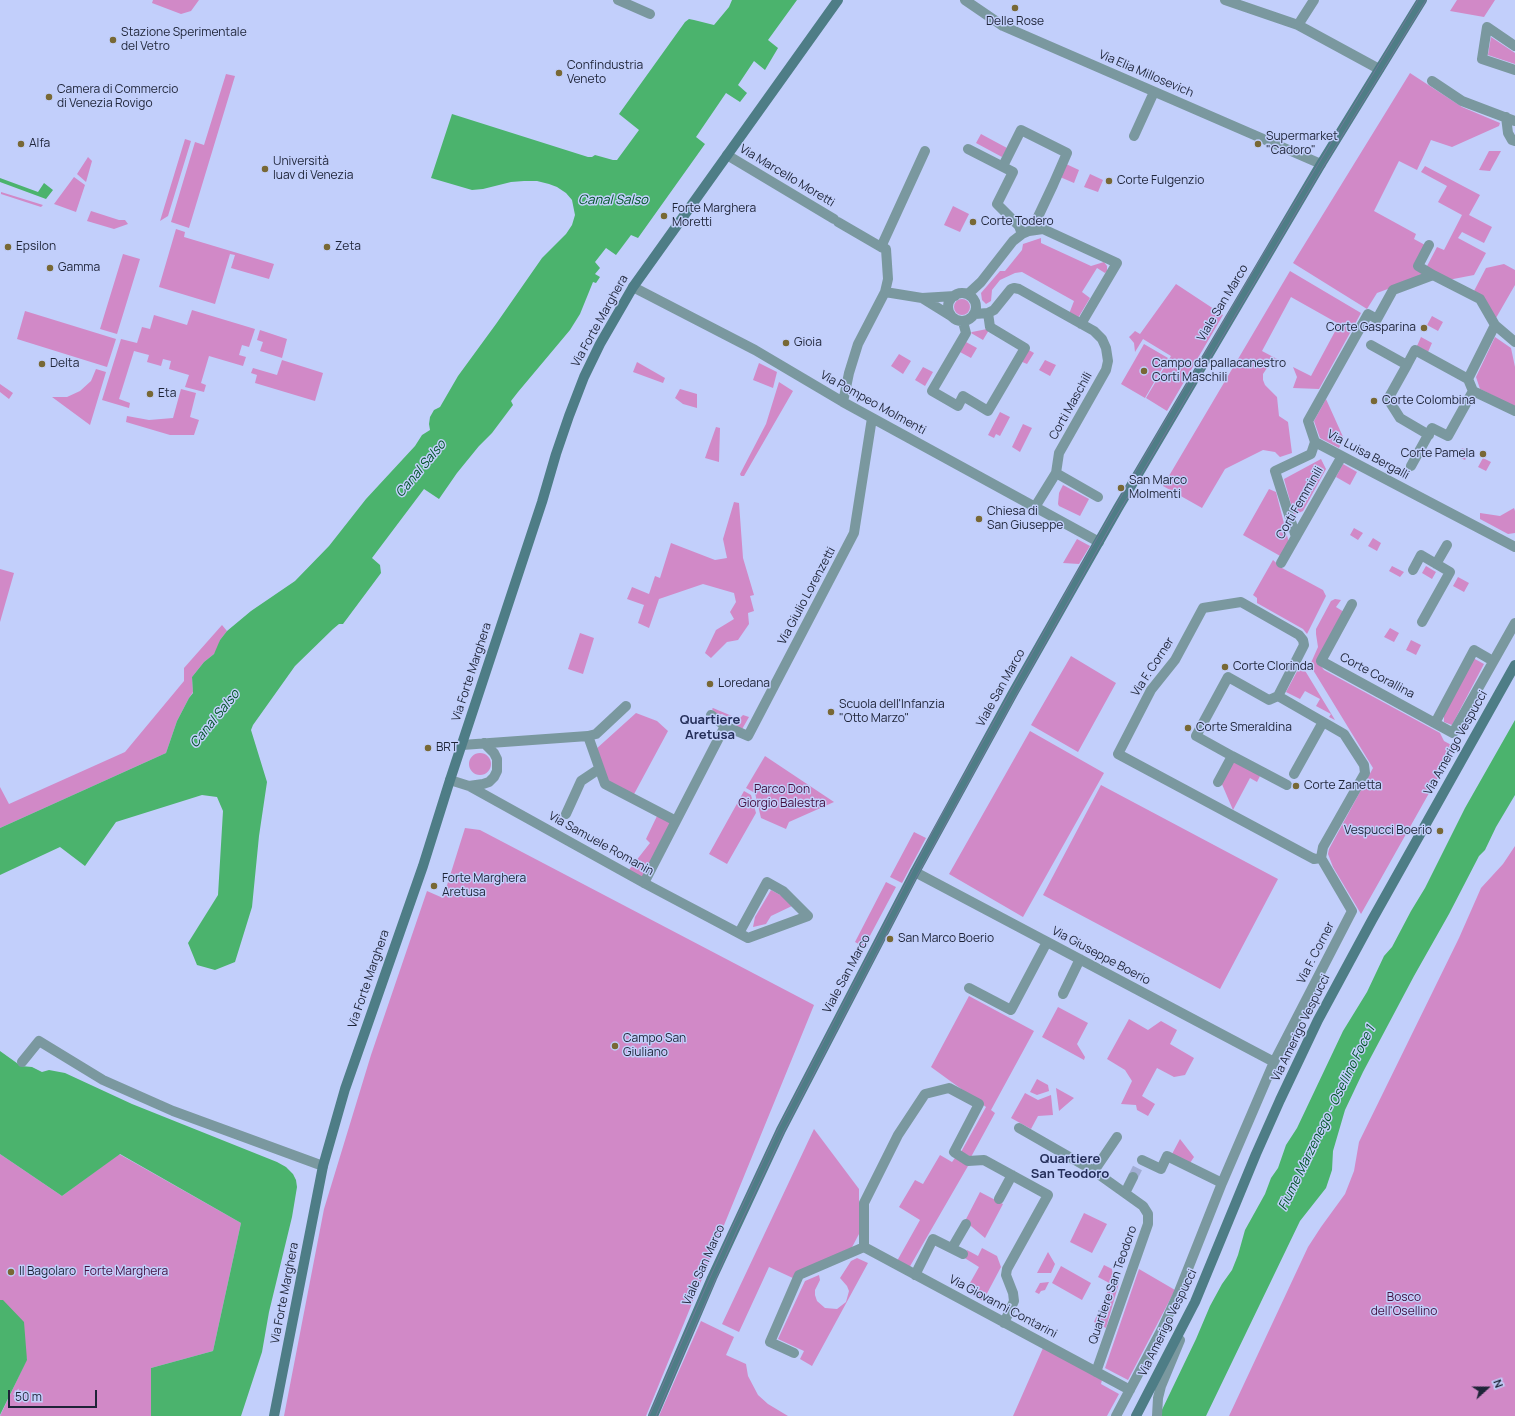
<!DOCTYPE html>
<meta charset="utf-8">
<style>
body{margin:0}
#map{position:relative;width:1515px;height:1416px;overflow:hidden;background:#c2cffb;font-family:Manrope,sans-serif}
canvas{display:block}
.north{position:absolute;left:1467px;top:1368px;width:40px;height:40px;-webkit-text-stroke:3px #c2cffb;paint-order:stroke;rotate:69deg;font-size:11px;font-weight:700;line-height:16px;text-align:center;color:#1e2438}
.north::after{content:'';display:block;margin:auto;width:14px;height:18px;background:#1e2438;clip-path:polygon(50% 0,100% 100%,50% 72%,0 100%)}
.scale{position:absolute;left:8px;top:1390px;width:89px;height:18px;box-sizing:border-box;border:2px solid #1e2438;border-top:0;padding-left:5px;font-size:12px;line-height:14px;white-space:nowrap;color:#1e2438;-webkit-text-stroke:3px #c2cffb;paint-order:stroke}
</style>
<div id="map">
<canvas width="1515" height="1416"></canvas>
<div class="north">N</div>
<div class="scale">50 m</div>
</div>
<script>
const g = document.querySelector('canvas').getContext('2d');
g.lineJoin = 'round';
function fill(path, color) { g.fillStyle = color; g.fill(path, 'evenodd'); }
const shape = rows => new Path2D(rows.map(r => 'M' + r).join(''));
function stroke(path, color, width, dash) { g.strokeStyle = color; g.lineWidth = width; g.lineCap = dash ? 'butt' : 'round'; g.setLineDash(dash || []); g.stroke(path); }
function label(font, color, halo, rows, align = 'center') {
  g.font = font + ' Manrope,sans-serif'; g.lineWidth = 3; g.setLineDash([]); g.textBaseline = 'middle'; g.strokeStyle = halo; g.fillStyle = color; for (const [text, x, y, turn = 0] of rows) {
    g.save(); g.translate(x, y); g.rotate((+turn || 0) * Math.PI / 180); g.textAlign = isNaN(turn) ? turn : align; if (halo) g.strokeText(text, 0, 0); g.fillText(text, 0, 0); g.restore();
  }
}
const green = shape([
 [153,0,199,0,191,11,181,14,152,3],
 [1457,0,1495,0,1484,17,1450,11],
 [1491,37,1515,53,1515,64,1488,55],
 [1410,73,1462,107,1500,123,1499,126,1452,147,1431,140,1417,170,1399,161,1374,211,1416,234,1414,239,1425,245,1414,267,1428,274,1377,293,1367,309,1293,263],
 [226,74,235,76,189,228,171,222,195,142,204,145],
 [981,134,1007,148,1002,157,976,143],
 [185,139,191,141,168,216,160,221],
 [1489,151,1501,151,1490,171,1479,170],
 [88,157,92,161,86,182,77,174],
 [1066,164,1079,170,1074,183,1060,177],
 [1425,166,1480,195,1469,215,1492,227,1484,243,1462,232,1458,238,1486,253,1474,275,1448,280,1426,268,1437,247,1444,250,1462,215,1438,202,1447,186,1421,172],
 [1090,174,1103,180,1098,192,1084,187],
 [74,177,85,185,76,212,54,204],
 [1,192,43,205,41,207,1,194],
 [953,206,969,214,960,232,944,225],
 [91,211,119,220,125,220,128,224,114,229,87,221],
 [176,229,185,232,184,237,274,264,269,279,231,268,235,255,230,254,215,304,159,287],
 [1041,238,1041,243,1091,266,1104,262,1107,266,1107,271,1105,273,1097,268,1082,292,1090,298,1078,318,1069,314,1074,301,1022,272,1015,273,1000,280,992,290,991,301,986,304,982,300,981,293,1000,271,1005,271,1022,250,1023,244],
 [123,254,140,259,117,334,100,329],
 [1504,264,1515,270,1515,285,1496,318,1474,291,1486,268],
 [1290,271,1361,313,1319,389,1293,388,1297,377,1293,367,1311,376,1339,324,1291,297,1262,351,1279,360,1269,365,1263,374,1263,380,1265,385,1277,397,1279,416,1288,422,1292,453,1280,457,1275,452,1263,450,1225,469,1202,508,1163,486],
 [1176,284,1223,315,1167,411,1146,398,1171,356,1143,339,1135,352,1134,343,1129,337,1135,331,1140,334],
 '954 307a8 8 0 1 1 16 0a8 8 0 1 1-16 0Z',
 [192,310,255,329,249,347,242,345,239,355,246,357,243,366,209,356,201,383,206,385,204,392,185,387,189,375,169,369,171,361,163,359,161,366,147,362,149,355,134,351,119,399,130,403,129,408,102,400,121,339,137,343,142,327,150,329,154,315,187,325],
 [25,311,116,339,107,367,17,339],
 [1432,316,1443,322,1438,331,1427,325],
 [987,329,989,330,983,340,971,333,972,332],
 [260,330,287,339,282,358,260,351,263,342,257,340],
 [1421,337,1432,343,1428,352,1417,346],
 [1495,337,1511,348,1515,367,1515,407,1480,389,1476,377],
 [966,342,977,348,971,358,960,352],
 [1144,344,1168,358,1145,398,1121,384],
 [1027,349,1034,353,1027,364,1020,361],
 [899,354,911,361,903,374,891,366],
 [282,360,323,373,315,401,255,383,257,375,251,373,253,368,277,375],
 [1045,360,1056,365,1050,376,1039,370],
 [637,362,665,378,663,383,633,372],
 [759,363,777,372,773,388,753,380],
 [923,367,933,372,925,386,915,380],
 [96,369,106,372,90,425,52,397,67,397,80,391,91,381],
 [779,382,793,391,744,476,741,476,740,474,766,424],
 [0,384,13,393,9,399,0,392],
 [181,389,196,393,190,417,199,420,194,435,170,435,126,422,127,416,149,420,173,418],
 [680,389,697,394,697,408,683,404,675,398],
 [1326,399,1344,439,1339,448,1320,438,1314,421],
 [1000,412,1010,417,1000,436,996,434,994,438,988,435],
 [1023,424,1032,428,1020,452,1012,447],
 [716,427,720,428,719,462,705,458],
 [1462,448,1469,452,1465,460,1457,456],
 [1483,458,1491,462,1486,471,1478,467],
 [1321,459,1326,469,1303,511,1294,515,1284,479],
 [1343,464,1357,472,1350,485,1336,477],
 [1063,485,1089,499,1080,516,1059,506,1058,504,1059,493],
 [1269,489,1276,492,1289,543,1282,557,1243,535],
 [734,502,739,503,743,558,754,595,750,596,754,611,748,613,749,624,738,640,727,642,711,658,705,653,716,630,734,619,730,612,736,602,734,593,703,584,659,599,649,628,638,623,644,605,627,599,632,587,649,594,655,576,660,578,671,543,715,560,727,558,723,539],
 [1514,508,1515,511,1515,533,1508,534,1480,519,1480,513,1500,516],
 [1354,528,1363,533,1358,540,1350,535],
 [1373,538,1381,543,1377,551,1368,546],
 [1077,539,1090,546,1079,564,1063,563],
 [1273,560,1282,568,1323,590,1326,596,1307,634,1303,629,1257,603,1257,598,1253,595],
 [1392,566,1404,572,1400,577,1389,571],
 [1426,566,1436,572,1432,579,1422,573],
 [0,569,14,573,0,622],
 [1458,577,1469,583,1464,592,1453,586],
 [1335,599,1341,600,1336,607,1344,612,1320,665,1324,670,1440,733,1444,741,1455,747,1361,914,1333,867,1328,854,1329,849,1373,768,1310,665,1318,647,1316,634,1316,629,1331,601],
 [222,625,227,631,220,640,218,648,214,654,204,662,192,677,193,692,189,698,177,721,166,753,0,828,0,787,9,804,125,752,184,681,184,668],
 [1390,628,1399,633,1394,642,1384,637],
 [580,633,594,638,583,674,568,669],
 [1411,640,1421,645,1416,655,1406,650],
 [1071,656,1116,683,1078,752,1031,725],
 [1473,658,1484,664,1452,725,1444,722,1444,715],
 [1301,664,1335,720,1329,717,1331,714,1316,706,1320,699,1305,691,1300,699,1286,692],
 [713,708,739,719,743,715,749,717,741,731,733,727,734,720,722,714,717,715,712,709],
 [636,713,657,721,668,731,633,796,608,783,595,750],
 [1030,731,1104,773,1023,917,949,874],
 '469 764a11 11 0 1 1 22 0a11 11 0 1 1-22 0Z',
 [765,756,834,802,789,822,786,829,761,818,755,793,746,788],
 [1234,759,1261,774,1257,782,1250,778,1233,810,1221,782],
 [1101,785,1278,879,1220,989,1043,895],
 [744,791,751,795,756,813,727,864,709,854],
 [657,816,672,823,642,879,628,871,650,843,646,839],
 [465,828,480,830,814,1005,646,1416,284,1416,324,1209,371,1055,427,891,443,898],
 [914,832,926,838,902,883,890,877],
 [1515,846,1515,1416,1229,1416,1308,1247,1321,1227,1345,1194,1354,1171,1359,1142,1459,938,1481,888,1503,864],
 [886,882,896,887,864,947,855,942],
 [771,890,782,896,792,906,771,916,766,924,753,927,755,917],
 [969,996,1034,1031,991,1110,995,1113,971,1157,961,1152,986,1107,931,1067],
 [1058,1007,1088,1023,1077,1044,1085,1057,1084,1060,1042,1037],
 [1129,1019,1148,1030,1161,1021,1177,1030,1170,1044,1194,1058,1185,1075,1174,1077,1157,1068,1142,1096,1155,1104,1148,1116,1137,1110,1136,1105,1121,1104,1132,1081,1125,1070,1107,1059],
 [1037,1079,1048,1085,1049,1091,1037,1095,1030,1092],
 [1056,1088,1074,1098,1059,1111],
 [1025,1093,1038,1100,1051,1095,1053,1115,1038,1116,1031,1129,1011,1118],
 [814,1129,859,1189,859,1234,850,1251,795,1279,769,1267,739,1332,722,1324],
 [1180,1139,1194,1157,1190,1163,1172,1154],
 [0,1154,62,1196,119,1154,241,1223,213,1351,151,1368,151,1416,0,1416,27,1359,3,1301,0,1300],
 [940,1155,952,1162,955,1158,968,1166,909,1268,897,1261,920,1220,899,1207,915,1180,923,1184],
 [980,1192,1003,1204,985,1238,965,1221],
 [1084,1213,1107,1224,1092,1253,1070,1242],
 [982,1248,997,1256,1001,1267,983,1301,968,1293,971,1288,970,1283,979,1267,963,1257,967,1250,978,1256],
 [1048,1252,1055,1264,1051,1273,1037,1273],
 [857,1258,868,1263,812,1366,800,1359,804,1351,778,1339,805,1281,819,1275,820,1280,815,1290,815,1295,817,1301,825,1308,837,1309,846,1302,849,1291,847,1286,840,1278,851,1261],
 [1104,1265,1112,1269,1113,1277,1119,1283,1106,1328,1094,1322,1111,1284,1098,1277],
 [1061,1266,1091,1283,1082,1300,1052,1283],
 [1139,1269,1175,1290,1128,1380,1105,1368],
 [1049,1282,1045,1290,1041,1291,1039,1294,1035,1292,1040,1283],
 [701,1321,734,1337,726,1355,746,1364,748,1376,758,1395,768,1404,788,1416,659,1416],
 [1043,1348,1102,1380,1101,1384,1119,1394,1107,1416,1013,1416]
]);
const water = shape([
 [732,0,797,0,768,40,778,48,765,70,754,61,738,85,747,93,740,102,726,93,696,137,705,144,638,238,631,235,616,255,606,248,595,262,600,268,595,274,600,277,596,283,593,282,580,314,570,330,518,392,511,401,513,405,492,433,479,446,457,473,439,499,424,489,372,558,380,565,381,573,343,624,339,624,333,629,295,666,253,725,251,730,267,782,259,836,252,907,235,962,215,970,197,965,188,943,218,895,223,811,217,797,202,795,116,822,85,866,60,847,0,875,0,828,166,753,177,721,189,698,193,693,192,677,204,662,214,654,220,640,227,631,251,611,295,581,329,546,366,499,415,446,422,435,430,430,429,424,430,417,434,410,440,407,458,376,496,324,542,258,566,234,572,225,575,215,572,200,566,193,557,187,549,184,537,181,524,181,511,182,483,189,472,190,431,178,452,114,588,157,592,157,595,155,613,160,617,160,639,130,619,114,685,22,689,19,694,20,714,25,729,7],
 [0,178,38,192,44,183,53,190,46,199,0,182],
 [1515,720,1515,795,1496,827,1485,850,1479,856,1449,914,1414,976,1363,1072,1345,1110,1333,1151,1332,1170,1326,1188,1300,1221,1206,1416,1159,1416,1196,1339,1210,1306,1222,1284,1232,1270,1238,1255,1245,1230,1265,1194,1271,1178,1278,1168,1286,1145,1297,1128,1343,1031,1367,992,1384,956,1392,947,1411,911,1425,888,1465,808],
 [0,1051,21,1066,32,1067,42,1072,49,1070,65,1073,132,1104,277,1162,286,1167,293,1174,296,1180,297,1187,292,1217,269,1312,262,1352,241,1416,151,1416,151,1368,213,1351,241,1223,120,1154,62,1196,0,1154],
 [0,1300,3,1300,24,1322,27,1360,0,1415]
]);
const streetTunnel = shape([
 [1133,1177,1139,1165]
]);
const street = shape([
 [618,0,650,14],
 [965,0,1003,26,1321,164],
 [1225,0,1298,25,1379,69],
 [1298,25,1314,0],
 [1515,46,1487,27,1482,59,1515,70],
 [1432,81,1462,101,1515,121],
 [1506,117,1508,133,1512,140,1515,141],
 [1134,136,1154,92],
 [968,149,1013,172,997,204,1019,226,1022,234],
 [727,155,834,219],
 [1003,166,1021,130,1067,153,1053,185,1036,221,1037,229],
 [838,222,881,247],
 [1429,245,1418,266,1433,275],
 [633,287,755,350,843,402,1099,542],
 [885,292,922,298,955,296],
 '948 307a14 14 0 1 1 28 0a14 14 0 1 1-28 0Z',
 [968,294,981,282,1013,241,1022,234,1029,231,1043,229,1117,263,1081,324],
 [922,298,951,316],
 [975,314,988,313,994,310,1011,289,1014,288,1019,289,1094,331,1102,339,1106,348,1108,361,1106,370,1059,453,1056,473,1035,507],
 [963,322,966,333,932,391,958,406,963,396,988,411,1025,348,990,327,988,313],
 [1495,325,1468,379,1473,391,1515,411],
 [1515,342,1495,325,1480,299,1433,275,1393,290,1377,319,1368,314,1308,421,1315,442,1515,547],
 [1371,345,1407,365,1415,350,1468,379],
 [1407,365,1388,399,1400,418,1429,435],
 [843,402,849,373,858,344,885,292,888,279,886,249,881,247,925,151],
 [1411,466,1432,428,1448,436,1473,391],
 [1056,473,1098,497],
 [1296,537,1275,471,1311,454,1315,442],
 [1281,563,1342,456],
 [1436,564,1447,545],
 [1413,570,1421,555,1450,572,1422,622],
 [1352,604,1321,661,1453,733,1515,623],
 [711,715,725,726,748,736,854,533,872,418],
 [1435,723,1474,650,1493,661],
 [588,736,605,784,676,821],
 [462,745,588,736,596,734,626,706],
 [1232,756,1196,736,1228,677,1269,700,1278,696],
 [1294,774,1323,722],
 [450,780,469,786,644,883,748,938,808,916,783,891,767,882,739,933],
 [1218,782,1232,756,1287,785],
 [469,786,483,784,489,782,494,777,497,771,497,759,494,753,484,743],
 [566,814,581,781,599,769],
 [915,872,1274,1062],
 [644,883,725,726],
 [969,988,1011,1010,1047,942],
 [1063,994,1080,959],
 [22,1062,39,1041,103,1080,173,1111,323,1166],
 [1019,1128,1094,1171,1143,1206,1148,1214,1148,1224,1096,1372],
 [1142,1160,1161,1169,1167,1156,1222,1183],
 [1094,1171,1117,1137],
 [1125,1193,1133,1177],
 [999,1199,1012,1175],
 [864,1247,864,1203,898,1135,925,1094,949,1088,979,1104,954,1152,968,1161,984,1160,1048,1195,1007,1269,1006,1275,1013,1293,1014,1301,1004,1323],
 [864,1247,1130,1390],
 [952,1248,966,1224],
 [915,1275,933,1239,963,1254],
 [794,1353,770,1342,799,1275,864,1247],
 [1116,1416,1162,1329,1178,1294,1222,1183,1274,1062,1352,911,1321,858,1323,847,1365,773,1364,765,1344,734,1278,696,1304,645,1303,640,1299,635,1241,602,1203,608,1175,660,1151,690,1118,754,1314,859,1321,858],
 [1157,1416,1158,1398,1161,1386,1180,1340]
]);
const secondary = shape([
 [274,1416,323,1166,345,1089,423,866,450,780,542,502,556,454,569,416,584,377,600,344,633,287,838,0],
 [653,1416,712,1278,781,1130,915,872,1013,693,1118,508,1321,164,1422,0],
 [1136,1416,1195,1302,1256,1154,1280,1100,1318,1020,1372,920,1515,665]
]);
const tram = shape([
 [649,1416,731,1230,778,1129,934,829,1074,578,1141,462,1261,258,1418,0],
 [656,1416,736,1232,784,1131,918,874,1016,695,1110,527,1324,165,1426,0]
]);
const markers = [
 [1015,8,4,"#786835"],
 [113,40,4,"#786835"],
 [559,73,4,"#786835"],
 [49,97,4,"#786835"],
 [21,144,4,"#786835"],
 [1258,144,4,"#786835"],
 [265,169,4,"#786835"],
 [1109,181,4,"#786835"],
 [664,216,4,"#786835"],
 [973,222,4,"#786835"],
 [8,247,4,"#786835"],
 [327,247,4,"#786835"],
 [50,268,4,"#786835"],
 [1424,328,4,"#786835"],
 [786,343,4,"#786835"],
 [42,364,4,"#786835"],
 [1144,371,4,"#786835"],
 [150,394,4,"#786835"],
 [1374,401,4,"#786835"],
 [1483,454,4,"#786835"],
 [1121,488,4,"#786835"],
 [979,519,4,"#786835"],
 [1225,667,4,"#786835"],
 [710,684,4,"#786835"],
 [831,712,4,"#786835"],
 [1188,728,4,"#786835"],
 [428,748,4,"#786835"],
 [1296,786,4,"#786835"],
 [1440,831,4,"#786835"],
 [434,886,4,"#786835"],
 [890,939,4,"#786835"],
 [615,1046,4,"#786835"],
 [11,1272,4,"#786835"]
];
const poiNames = [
 ["Delle Rose",1015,22,"center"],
 ["Stazione Sperimentale",121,33],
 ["del Vetro",121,47],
 ["Confindustria",567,66],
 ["Veneto",567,80],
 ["Camera di Commercio",57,90],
 ["di Venezia Rovigo",57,104],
 ["Supermarket",1266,137],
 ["\"Cadoro\"",1266,151],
 ["Alfa",29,144],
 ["Università",273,162],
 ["Iuav di Venezia",273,176],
 ["Corte Fulgenzio",1117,181],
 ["Forte Marghera",672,209],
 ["Moretti",672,223],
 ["Corte Todero",981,222],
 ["Epsilon",16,247],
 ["Zeta",335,247],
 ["Gamma",58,268],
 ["Corte Gasparina",1416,328,"right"],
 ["Gioia",794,343],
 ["Delta",50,364],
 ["Campo da pallacanestro",1152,364],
 ["Corti Maschili",1152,378],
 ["Eta",158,394],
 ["Corte Colombina",1382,401],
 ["Corte Pamela",1475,454,"right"],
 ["San Marco",1129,481],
 ["Molmenti",1129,495],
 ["Chiesa di",987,512],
 ["San Giuseppe",987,526],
 ["Corte Clorinda",1233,667],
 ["Loredana",718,684],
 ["Scuola dell'Infanzia",839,705],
 ["\"Otto Marzo\"",839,719],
 ["Corte Smeraldina",1196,728],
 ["BRT",436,748],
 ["Corte Zanetta",1304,786],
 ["Vespucci Boerio",1432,831,"right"],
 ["Forte Marghera",442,879],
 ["Aretusa",442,893],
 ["San Marco Boerio",898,939],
 ["Campo San",623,1039],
 ["Giuliano",623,1053],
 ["Il Bagolaro",19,1272]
];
const streetNames = [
 ["Via Elia Millosevich",1146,74,23],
 ["Via Marcello Moretti",787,176,31],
 ["Viale San Marco",1223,303,-59],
 ["Via Forte Marghera",600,321,-61],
 ["Via Pompeo Molmenti",873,403,29],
 ["Corti Maschili",1071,406,-61],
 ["Via Luisa Bergalli",1368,455,28],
 ["Corti Femminili",1300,503,-60],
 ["Via Giulio Lorenzetti",807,596,-62],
 ["Via F. Corner",1153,667,-57],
 ["Via Forte Marghera",472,672,-72],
 ["Corte Corallina",1377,676,28],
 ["Viale San Marco",1001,688,-61],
 ["Via Amerigo Vespucci",1456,743,-61],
 ["Via Samuele Romanin",601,844,29],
 ["Via F. Corner",1316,953,-63],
 ["Via Giuseppe Boerio",1101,956,28],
 ["Viale San Marco",847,974,-62],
 ["Via Forte Marghera",369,979,-71],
 ["Via Amerigo Vespucci",1301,1028,-64],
 ["Viale San Marco",704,1265,-66],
 ["Quartiere San Teodoro",1113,1285,-71],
 ["Via Forte Marghera",285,1293,-79],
 ["Via Giovanni Contarini",1003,1307,28],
 ["Via Amerigo Vespucci",1168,1323,-64]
];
const parkNames = [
 ["Parco Don",782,790],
 ["Giorgio Balestra",782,804],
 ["Forte Marghera",126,1272],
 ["Bosco",1404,1298],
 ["dell'Osellino",1404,1312]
];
const waterNames = [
 ["Canal Salso",613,200],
 ["Canal Salso",421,469,-50],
 ["Canal Salso",215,719,-51],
 ["Fiume Marzenego - Osellino Foce 1",1327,1118,-64]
];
const neighbourhoodNames = [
 ["Quartiere",710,720],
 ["Aretusa",710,735],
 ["Quartiere",1070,1159],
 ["San Teodoro",1070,1174]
];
fill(green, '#d189c7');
fill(water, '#4bb36d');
stroke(streetTunnel, '#a1add4', 10, [10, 5]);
stroke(street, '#7a989f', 10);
stroke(secondary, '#4e7d86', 10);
stroke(tram, '#6e7897', 1);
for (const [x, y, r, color] of markers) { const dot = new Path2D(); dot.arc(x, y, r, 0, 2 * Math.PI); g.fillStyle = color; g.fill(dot); stroke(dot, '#c2cffb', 1.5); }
label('12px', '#1e2438', '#c2cffb', poiNames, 'left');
label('12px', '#1e2438', '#c2cffb', streetNames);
label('12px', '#440f40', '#c2cffb', parkNames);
label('italic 13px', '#005326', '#c2cffb', waterNames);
label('bold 13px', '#252f5a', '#c2cffb', neighbourhoodNames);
</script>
